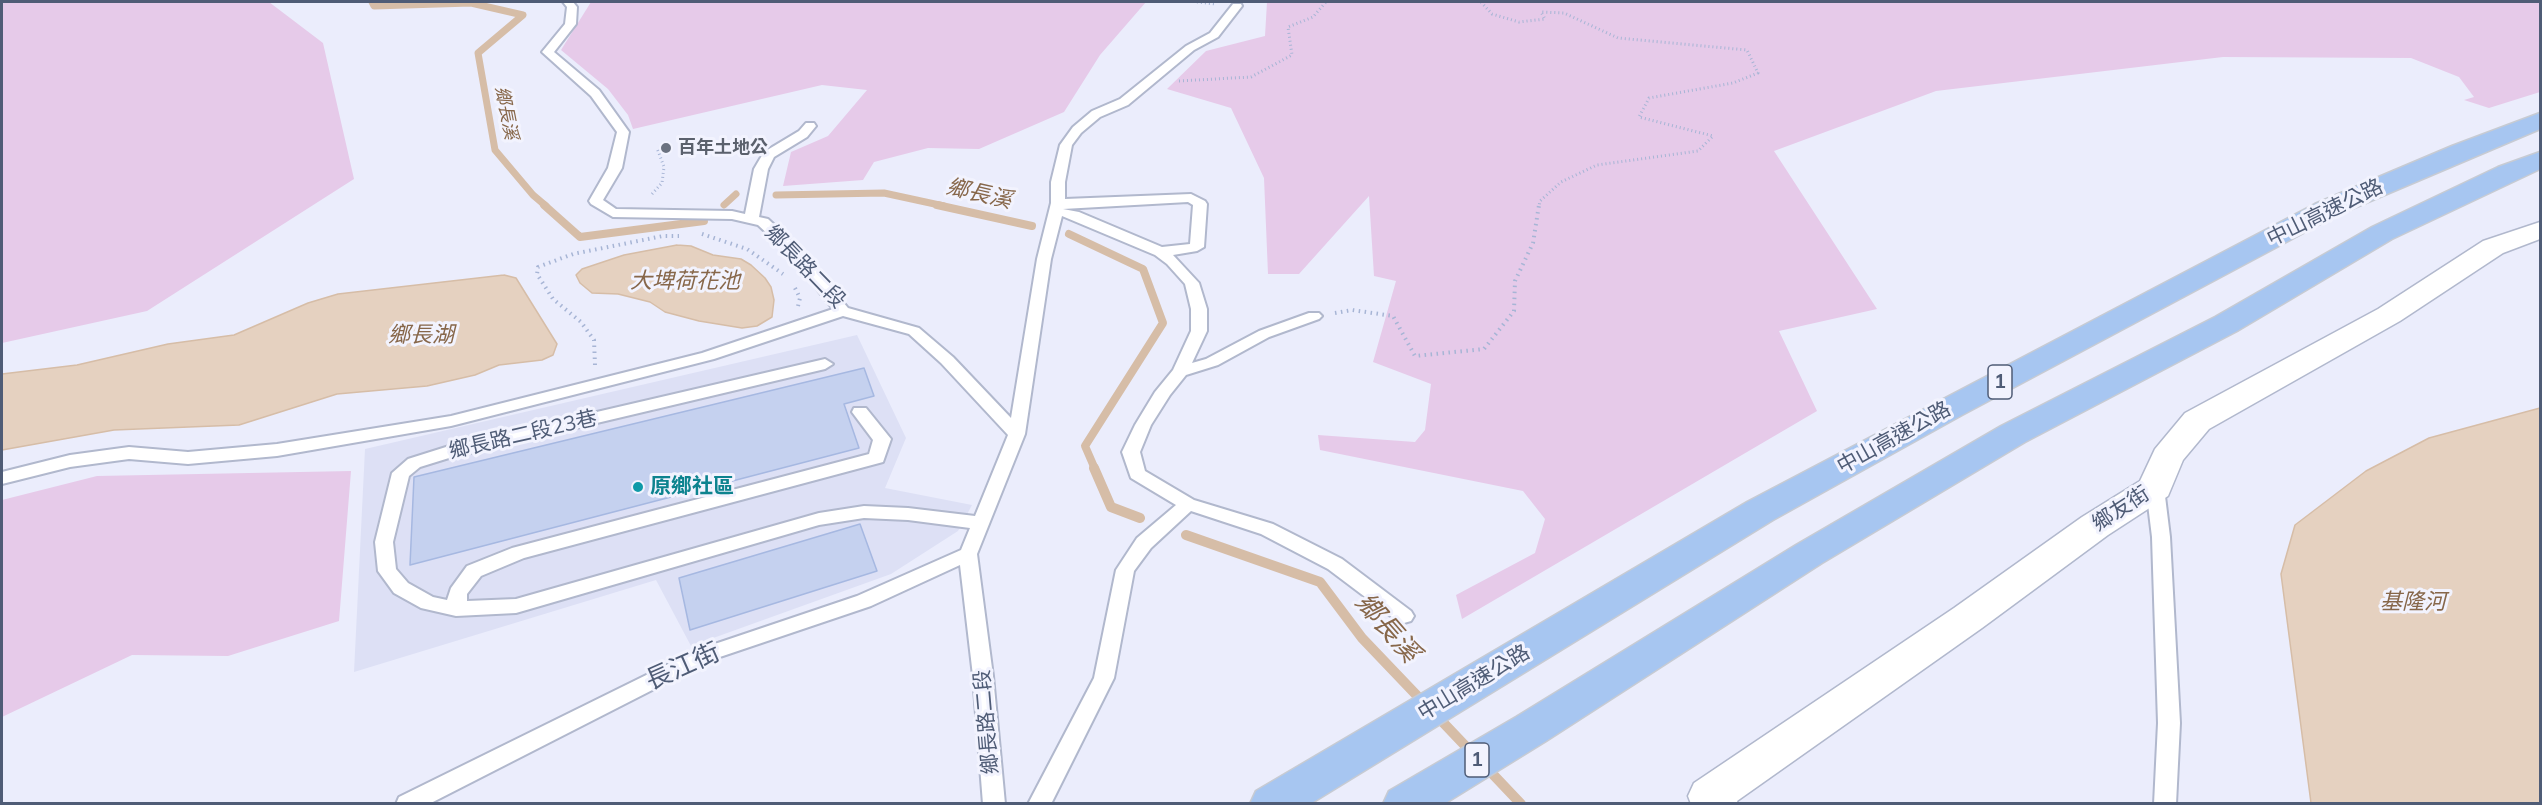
<!DOCTYPE html>
<meta charset="utf-8">
<style>
body{margin:0}
#map{position:relative;width:2542px;height:805px;overflow:hidden;background:#ebedfc;font-family:Mulish,sans-serif}
canvas{display:block}
.frame{position:absolute;inset:0;border:3px solid #4f5c76;pointer-events:none}
</style>
<div id="map">
<canvas width="2542" height="805"></canvas>
<div class="frame"></div>
</div>
<script>
const g = document.querySelector('canvas').getContext('2d');
g.lineJoin = 'round';
function fill(path, color) { g.fillStyle = color; g.fill(path, 'evenodd'); }
const shape = rows => new Path2D(rows.map(r => 'M' + r).join(''));
function stroke(path, color, width, dash) { g.strokeStyle = color; g.lineWidth = width; g.lineCap = dash ? 'butt' : 'round'; g.setLineDash(dash || []); g.stroke(path); }
function label(font, color, halo, rows, align = 'center') {
  g.font = font + ' Mulish,"Noto Sans TC",sans-serif'; g.lineWidth = 6; g.setLineDash([]); g.textBaseline = 'middle'; g.strokeStyle = halo; g.fillStyle = color; for (const [text, x, y, turn = 0] of rows) {
    g.save(); g.translate(x, y); g.rotate((+turn || 0) * Math.PI / 180); g.textAlign = isNaN(turn) ? turn : align; if (halo) g.strokeText(text, 0, 0); g.fillText(text, 0, 0); g.restore();
  }
}
const residential = shape([
 [857,335,906,438,885,488,972,505,958,531,891,574,691,646,656,580,354,672,365,449]
]);
const green = shape([
 [2,2,269,2,323,43,354,179,147,311,2,343],
 [591,2,1146,2,1100,55,1064,112,979,149,928,148,874,162,863,180,783,186,791,152,828,136,867,90,822,85,633,129,628,115,608,89,561,50],
 [1267,2,2540,2,2540,92,2489,108,2464,100,2474,97,2459,77,2411,58,2223,57,1936,91,1774,151,1877,309,1779,331,1817,411,1462,619,1456,595,1535,553,1545,519,1523,491,1320,450,1318,435,1415,442,1425,430,1431,384,1373,362,1396,281,1374,276,1369,196,1299,274,1268,274,1264,178,1231,108,1167,89,1206,51,1265,36],
 [351,471,339,621,228,656,132,655,2,717,2,500,97,476]
]);
const water = shape([
 [677,245,691,246,713,255,741,259,751,265,765,278,771,287,774,300,772,317,757,326,742,328,699,321,665,312,650,302,618,294,592,293,580,283,576,275,582,269,624,255,677,245],
 [504,275,516,278,557,344,553,355,542,360,499,365,475,375,427,386,337,394,239,425,114,430,2,450,2,374,77,365,168,344,234,335,308,303,338,294,504,275],
 [2540,408,2540,803,2311,803,2281,574,2295,525,2366,471,2429,438,2540,408]
]);
const streamFar2 = shape([
 [372,2,374,6,471,3,523,15,478,53,495,150,533,195,546,206],
 [776,195,884,193,944,206],
 [724,205,736,194]
]);
const streamFar1 = shape([
 [544,205,580,237,704,221],
 [937,205,1032,226],
 [1069,234,1143,269,1163,323,1085,446,1095,469]
]);
const stream = shape([
 [1094,468,1111,507,1140,518],
 [1186,535,1320,582,1362,638,1425,704],
 [1435,714,1473,754],
 [1485,766,1521,804]
]);
const building = shape([
 [864,368,874,396,844,404,859,448,410,565,414,477,864,368],
 [860,524,877,571,690,630,679,578,860,524]
]);
const pathFar1 = shape([
 [1197,2,1215,4],
 [1481,2,1492,14,1519,22,1545,19,1541,12,1564,13,1618,38,1747,50,1758,73,1733,83,1649,98,1639,117,1713,136,1698,151,1597,165,1561,182,1540,201,1539,206],
 [1179,81,1251,77,1292,55,1288,27,1313,17,1326,2],
 [652,194,662,183,664,167,657,148]
]);
const path = shape([
 [702,234,747,249,783,274],
 [795,288,800,298,798,306],
 [1335,313,1352,310,1393,316,1415,356,1484,349,1514,311,1515,281,1533,243,1539,205],
 [595,365,594,340,581,322,553,299,537,274,538,267,573,254,663,236,679,236]
]);
const service = shape([
 [563,2,573,2,577,7,576,24,554,52,599,90,629,132,622,168,603,200,616,209,732,211,745,214,754,169,764,152,799,131,806,123,814,123,816,126,807,137,774,157,768,169,759,217,768,219,796,245,848,308,919,328,953,357,1011,418,1037,259,1051,203,1051,182,1060,145,1073,127,1092,111,1120,99,1186,46,1210,33,1233,4,1241,4,1242,6,1218,37,1194,50,1128,105,1100,117,1081,133,1072,145,1065,182,1065,199,1191,194,1205,201,1207,204,1204,247,1197,251,1173,255,1199,283,1207,309,1207,331,1192,363,1206,359,1259,331,1309,313,1319,313,1322,316,1319,319,1269,337,1218,365,1186,375,1170,395,1151,425,1140,452,1145,471,1194,500,1273,524,1342,559,1411,611,1414,616,1411,621,1404,623,1397,621,1328,569,1261,534,1191,511,1151,548,1134,571,1114,678,1051,804,1028,804,1094,678,1116,570,1137,538,1176,505,1131,478,1122,452,1135,425,1155,392,1173,370,1191,331,1191,309,1185,284,1167,264,1155,255,1062,216,1051,259,1025,434,977,554,993,676,1005,804,983,804,973,676,960,565,871,606,711,660,429,804,396,804,399,797,697,650,857,596,961,550,970,528,908,520,864,518,819,525,516,613,456,616,421,608,394,593,378,571,375,542,392,473,408,459,446,447,825,359,833,364,825,369,449,458,420,467,409,476,393,542,396,569,408,583,433,597,447,600,451,588,467,566,512,548,869,454,873,440,852,412,854,408,866,408,891,439,883,462,524,558,481,576,467,594,467,601,516,599,819,513,864,506,908,508,975,516,1008,435,941,363,909,334,843,316,714,359,451,426,277,456,188,464,129,459,70,467,2,484,2,472,70,455,129,447,188,452,277,444,451,416,702,353,833,309,786,251,758,225,732,219,613,217,591,204,589,201,608,168,617,132,591,96,542,52,565,24,567,7,563,2],
 [1188,202,1193,205,1190,244,1162,247,1079,212,1063,209,1188,202],
 [2155,482,2161,484,2164,488,2170,537,2180,723,2176,804,2154,804,2158,723,2152,537,2146,488,2149,484,2155,482]
]);
const minor = shape([
 [2540,222,2540,239,2503,253,2400,321,2209,429,2183,460,2168,496,2108,535,1982,628,1737,801,1738,804,1691,804,1688,796,1694,783,1954,608,2082,517,2140,481,2155,449,2185,413,2378,309,2483,241,2540,222]
]);
const motorway = shape([
 [2540,113,2540,129,2335,216,1962,415,1773,520,1310,804,1250,804,1256,791,1747,502,2315,204,2452,146,2540,113],
 [2540,152,2540,169,2392,239,2237,331,2025,442,1822,563,1546,741,1444,804,1383,804,1389,791,1516,717,1796,545,2001,426,2215,317,2372,227,2498,167,2540,152]
]);
const markers = [
 [666,148,6,"#6b7280"],
 [638,487,6,"#0f9aa8"]
];
const farWaternames = [
 ["鄉長溪",506,113,79]
];
const farWorshipnames = [
 ["百年土地公",678,148]
];
const shields = [
 [2000,382,24],
 [1477,760,24]
];
const shieldNames = [
 ["1",2000,382],
 ["1",1477,760]
];
const streetNames = [
 ["中山高速公路",2325,213,-26],
 ["鄉長路二段",805,267,46],
 ["鄉長路二段23巷",523,435,-13],
 ["中山高速公路",1894,438,-29],
 ["鄉友街",2121,509,-33],
 ["中山高速公路",1474,683,-31],
 ["鄉長路二段",987,722,-95]
];
const cultureNames = [
 ["原鄉社區",650,487]
];
const waterNames = [
 ["鄉長溪",979,194,13],
 ["大埤荷花池",685,281],
 ["鄉長湖",421,335],
 ["基隆河",2413,602]
];
const nearStreetnames = [
 ["長江街",683,667,-24]
];
const nearWaternames = [
 ["鄉長溪",1387,628,49]
];
fill(residential, '#dde0f5');
fill(green, '#e6cae9');
fill(water, '#e5d1c0');
stroke(water, '#d6bda7', 1.5);
stroke(streamFar2, '#d6bda7', 7);
stroke(streamFar1, '#d6bda7', 8);
stroke(stream, '#d6bda7', 10);
fill(building, '#c5d1ef');
stroke(building, '#a6b8e1', 1.5);
stroke(service, '#b1b8cd', 4);
stroke(minor, '#b1b8cd', 3);
stroke(motorway, '#c7cbd3', 3);
stroke(pathFar1, '#a7b5d5', 3, [1, 3]);
stroke(path, '#a7b5d5', 4, [1.5, 4.5]);
fill(service, '#fff');
fill(minor, '#fff');
fill(motorway, '#a7c6f1');
for (const [x, y, r, color] of markers) { const dot = new Path2D(); dot.arc(x, y, r, 0, 2 * Math.PI); g.fillStyle = color; g.fill(dot); stroke(dot, '#f2f3fe', 2); }
label('italic 18px', '#87674a', '#f2f3fe', farWaternames);
label('bold 18px', '#5b616d', '#f2f3fe', farWorshipnames, 'left');
for (const [x, y, w] of shields) { const box = new Path2D(); box.roundRect(x - w / 2, y - 17, w, 34, 4.5); g.fillStyle = '#f2f3fe'; g.fill(box); stroke(box, '#4f5c76', 1.5); }
label('bold 20px', '#4f5c76', null, shieldNames);
label('21px', '#4f5c76', '#f2f3fe', streetNames);
label('bold 21px', '#0d838f', '#f2f3fe', cultureNames, 'left');
label('italic 22px', '#87674a', '#f2f3fe', waterNames);
label('26px', '#4f5c76', '#f2f3fe', nearStreetnames);
label('italic 27px', '#87674a', '#f2f3fe', nearWaternames);
</script>
